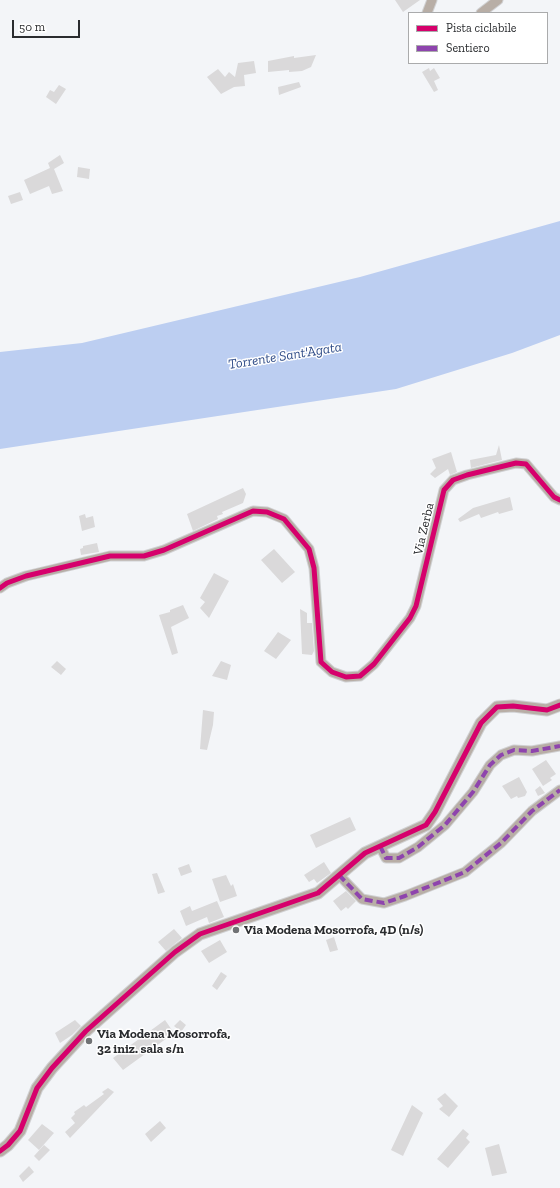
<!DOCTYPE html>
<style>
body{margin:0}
#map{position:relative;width:560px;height:1188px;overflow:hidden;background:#f3f5f8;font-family:"Zilla Slab",serif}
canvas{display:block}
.legend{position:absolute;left:408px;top:12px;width:140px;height:52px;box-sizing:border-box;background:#fff;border:1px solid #aaabac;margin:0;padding:5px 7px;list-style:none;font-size:12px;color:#2a2c2f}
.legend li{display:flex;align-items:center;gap:8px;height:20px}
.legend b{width:20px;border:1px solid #aaabac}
.scale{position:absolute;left:12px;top:20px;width:68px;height:18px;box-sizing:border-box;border:2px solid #2a2c2f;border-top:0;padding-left:5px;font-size:12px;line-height:14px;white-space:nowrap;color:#2a2c2f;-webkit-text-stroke:3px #fff;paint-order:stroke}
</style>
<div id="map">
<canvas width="560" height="1188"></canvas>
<ul class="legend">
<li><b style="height:5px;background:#d6006c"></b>Pista ciclabile</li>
<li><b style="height:5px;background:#8e44ad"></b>Sentiero</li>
</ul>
<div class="scale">50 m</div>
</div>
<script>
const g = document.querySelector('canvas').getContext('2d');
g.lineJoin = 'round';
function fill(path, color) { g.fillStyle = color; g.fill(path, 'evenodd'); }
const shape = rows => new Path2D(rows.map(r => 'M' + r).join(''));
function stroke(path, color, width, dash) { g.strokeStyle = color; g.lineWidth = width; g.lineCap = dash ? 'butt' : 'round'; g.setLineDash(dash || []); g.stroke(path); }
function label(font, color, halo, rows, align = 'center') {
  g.font = font + ' "Zilla Slab",serif'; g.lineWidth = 3; g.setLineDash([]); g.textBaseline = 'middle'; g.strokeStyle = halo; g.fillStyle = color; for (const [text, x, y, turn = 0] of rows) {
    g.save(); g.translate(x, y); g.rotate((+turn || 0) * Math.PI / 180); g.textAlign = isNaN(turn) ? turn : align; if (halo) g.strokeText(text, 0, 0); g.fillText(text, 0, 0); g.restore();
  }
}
const water = shape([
 [560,221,560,335,512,353,396,389,0,449,0,352,82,343,360,277]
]);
const building = shape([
 [395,0,420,0,403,12],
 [316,55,311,67,302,71,289,72,289,70,268,72,268,61,294,56,294,58],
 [254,61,256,73,244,75,245,86,234,87,221,94,207,77,218,69,225,77,229,72,235,77,238,63],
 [429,68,430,71,434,68,440,78,434,81,438,90,434,92,422,72],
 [299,82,301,87,279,95,278,87],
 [59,85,66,89,56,104,46,97,50,90,54,92],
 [60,155,64,163,54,169,63,191,52,194,49,186,30,194,24,180,50,168,48,163],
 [78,167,90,169,89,179,77,177],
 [20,192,23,200,11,204,8,196],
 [499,445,502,460,471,468,470,460,496,455],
 [451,452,457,472,450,475,448,469,435,478,430,474,436,468,432,459],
 [243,488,246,494,243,503,222,512,223,514,217,516,218,519,193,531,187,514],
 [510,497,513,510,499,514,498,512,481,518,479,514,460,522,458,519,473,508],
 [85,514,86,518,93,516,95,527,82,531,79,516],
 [97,543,99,552,81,555,80,549,83,548,83,546],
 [274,549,295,572,282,583,261,560],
 [214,573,229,581,209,618,200,608,205,602,200,598],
 [183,605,189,618,171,627,178,653,172,655,159,615,170,612,170,610],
 [300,609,307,613,307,623,312,623,314,651,312,655,302,654],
 [278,632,291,640,276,659,264,651],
 [57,661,66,669,61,675,51,667],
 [221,661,231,665,227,680,212,676],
 [203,710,214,712,213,725,207,750,200,749],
 [546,760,556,774,550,778,552,780,543,786,532,769],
 [519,777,527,792,525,796,518,798,517,796,511,799,502,786],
 [540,786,545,793,538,796,535,790],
 [350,817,356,830,316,848,310,835],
 [324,862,331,873,317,883,314,879,309,882,304,875],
 [189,864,192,872,181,876,178,868],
 [157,873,165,892,158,894,152,874],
 [226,875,231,886,233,884,237,896,220,902,212,879],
 [346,891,356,901,348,909,346,907,341,911,333,901],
 [217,901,224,917,209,923,207,917,186,926,180,911,190,906,192,911],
 [174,929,182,938,166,951,158,942],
 [334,937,338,950,330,952,326,940],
 [220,940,227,952,209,963,201,951],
 [221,972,227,976,217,990,212,986],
 [75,1020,81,1026,72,1035,60,1043,55,1033],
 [165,1020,174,1033,123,1070,113,1058],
 [180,1020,186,1025,181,1032,174,1026],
 [108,1088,114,1092,70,1138,65,1132,75,1123,71,1118,75,1114,74,1112,84,1105,86,1107,104,1094,102,1092],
 [445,1093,458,1106,449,1117,439,1109,443,1106,437,1099],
 [412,1105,423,1113,403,1156,391,1150],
 [160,1121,166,1128,151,1142,145,1134],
 [42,1124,54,1133,39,1150,28,1140],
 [463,1129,469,1134,466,1138,470,1142,448,1168,437,1159],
 [499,1144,507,1173,492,1176,485,1148],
 [44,1145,50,1150,39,1161,34,1156],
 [29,1166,34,1172,23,1182,19,1176]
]);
const minor = shape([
 [427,13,432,0],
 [481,13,498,0],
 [0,588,7,583,26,576,110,556,144,556,164,550,253,511,267,512,284,519,309,549,314,568,321,662,332,672,346,677,360,676,374,664,410,618,416,606,444,490,453,480,467,475,516,463,526,464,554,497,560,500],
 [380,846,386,858,399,858,418,847,445,825,473,792,490,765,501,755,514,750,532,751,560,746],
 [339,875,362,899,384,903,405,896,465,872,501,843,532,811,560,790]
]);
const tertiary = shape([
 [0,1151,8,1145,20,1131,37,1088,52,1068,86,1031,175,952,200,934,318,893,365,853,426,825,435,812,481,723,497,707,513,706,547,710,560,705]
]);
const quiet = shape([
 [380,846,386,858,399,858,418,847,445,825,473,792,490,765,501,755,514,750,532,751,560,746],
 [339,875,362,899,384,903,405,896,465,872,501,843,532,811,560,790]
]);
const cycleway = shape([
 [0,588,7,583,26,576,110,556,144,556,164,550,253,511,267,512,284,519,309,549,314,568,321,662,332,672,346,677,360,676,374,664,410,618,416,606,444,490,453,480,467,475,516,463,526,464,554,497,560,500],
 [0,1151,8,1145,20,1131,37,1088,52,1068,86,1031,175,952,200,934,318,893,365,853,426,825,435,812,481,723,497,707,513,706,547,710,560,705]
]);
const markers = [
 [236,930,4,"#707275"],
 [89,1041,4,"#707275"]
];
const streetNames = [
 ["Via Zerba",424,529,-77]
];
const poiNames = [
 ["Via Modena Mosorrofa, 4D (n/s)",244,930],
 ["Via Modena Mosorrofa,",97,1034],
 ["32 iniz. sala s/n",97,1049]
];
const waterNames = [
 ["Torrente Sant'Agata",285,356,-9]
];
fill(water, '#bccef1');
fill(building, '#dad9da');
stroke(minor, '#d0d1d3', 11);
stroke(tertiary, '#d0d1d3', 13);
stroke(minor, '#b8aea6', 9);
stroke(tertiary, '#b8aea6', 11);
stroke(quiet, '#8e44ad', 4, [8, 4]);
stroke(cycleway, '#d6006c', 5);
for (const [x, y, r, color] of markers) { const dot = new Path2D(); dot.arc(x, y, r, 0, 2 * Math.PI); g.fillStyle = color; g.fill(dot); stroke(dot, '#fff', 1.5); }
label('13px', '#2a2c2f', '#fff', streetNames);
label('bold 13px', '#2a2c2f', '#fff', poiNames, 'left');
label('italic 14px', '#304d88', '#fff', waterNames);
</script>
